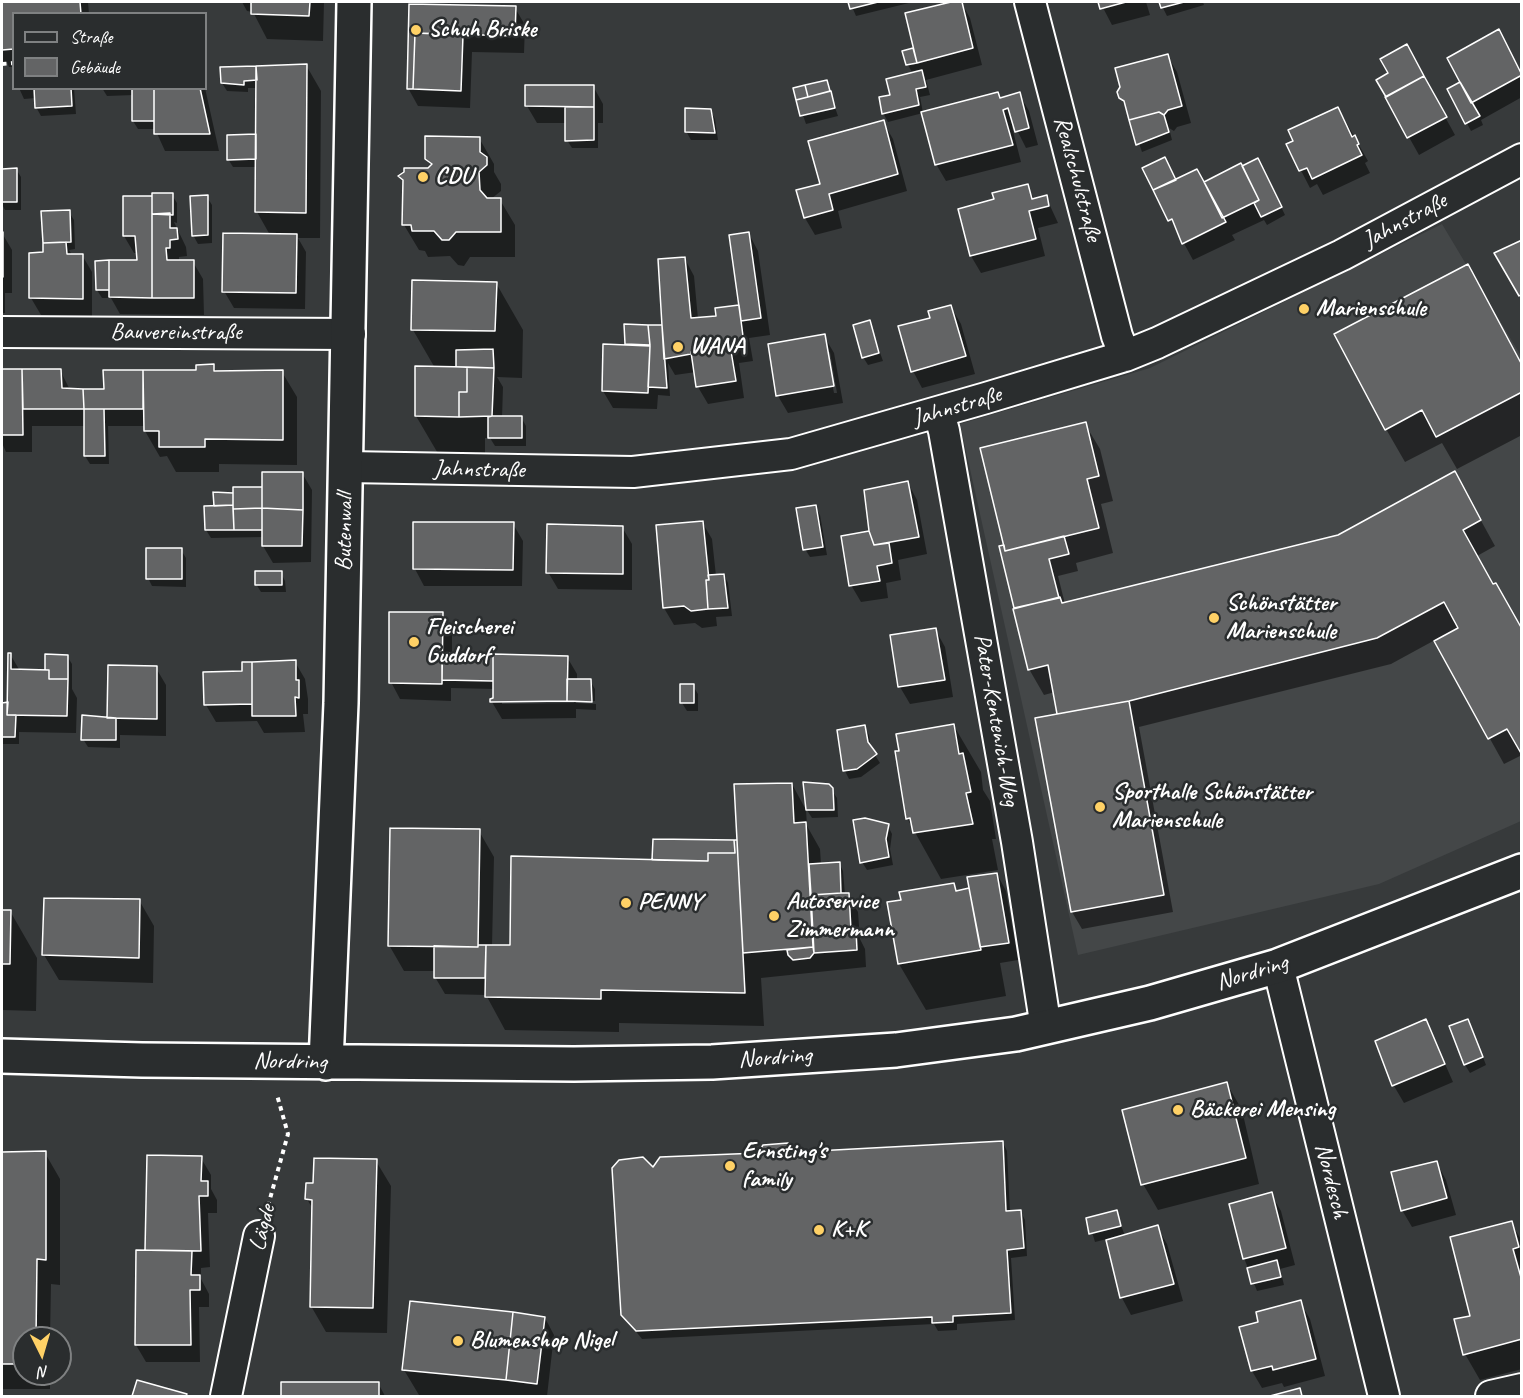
<!DOCTYPE html>
<meta charset="utf-8">
<style>
body{margin:0}
#map{position:relative;width:1523px;height:1398px;overflow:hidden;background:#373a3b;font-family:Caveat,sans-serif}
canvas{display:block}
.frame{position:absolute;inset:0;border:3px solid #fff;pointer-events:none}
.legend{position:absolute;left:12px;top:12px;width:195px;height:78px;box-sizing:border-box;background:#2a2d2e;border:2px solid #7f8182;margin:0;padding:8px 10px;list-style:none;font-size:18px;color:#fff}
.legend li{display:flex;align-items:center;gap:12px;height:30px}
.legend b{width:30px;border:2px solid #7f8182}
.north{position:absolute;left:12px;top:1326px;width:60px;height:60px;box-sizing:border-box;background:#2a2d2e;border:2px solid #7f8182;border-radius:50%;rotate:175deg;font-size:16px;font-weight:700;line-height:24px;text-align:center;color:#fff}
.north::after{content:'';display:block;margin:auto;width:21px;height:27px;background:#ffd166;clip-path:polygon(50% 0,100% 100%,50% 72%,0 100%)}
</style>
<div id="map">
<canvas width="1523" height="1398"></canvas>
<div class="frame"></div>
<ul class="legend">
<li><b style="height:8px;background:#2a2d2e"></b>Straße</li>
<li><b style="height:16px;background:#636465"></b>Gebäude</li>
</ul>
<div class="north">N</div>
</div>
<script>
const g = document.querySelector('canvas').getContext('2d');
g.lineJoin = 'round';
function fill(path, color) { g.fillStyle = color; g.fill(path, 'evenodd'); }
const shape = rows => new Path2D(rows.map(r => 'M' + r).join(''));
function stroke(path, color, width, dash) { g.strokeStyle = color; g.lineWidth = width; g.lineCap = dash ? 'butt' : 'round'; g.setLineDash(dash || []); g.stroke(path); }
function label(font, color, halo, rows, align = 'center') {
  g.font = font + ' Caveat,sans-serif'; g.lineWidth = 5; g.setLineDash([]); g.textBaseline = 'middle'; g.strokeStyle = halo; g.fillStyle = color; for (const [text, x, y, turn = 0] of rows) {
    g.save(); g.translate(x, y); g.rotate((+turn || 0) * Math.PI / 180); g.textAlign = isNaN(turn) ? turn : align; if (halo) g.strokeText(text, 0, 0); g.fillText(text, 0, 0); g.restore();
  }
}
const built = shape([
 [1442,224,1521,356,1521,821,1379,884,1078,955,960,424,1150,368]
]);
const shadow = shape([
 [2,2,88,2,89,14,14,14,14,67,9,67,7,62,2,62],
 [242,2,324,2,323,41,267,39,253,12,247,11],
 [850,2,913,2,856,16],
 [961,2,970,18,982,65,926,80,930,95,920,97,923,113,1019,94,1029,111,1038,145,1026,148,1015,126,1012,127,1021,162,946,181,936,164,923,113,888,122,883,113,892,96,913,74,908,65,912,50,916,56,906,14],
 [1100,2,1146,2,1150,15,1112,25],
 [1160,2,1203,2,1204,5,1167,16],
 [410,6,515,8,525,25,524,53,472,52,470,108,418,106,408,88],
 [1499,31,1522,73,1522,97,1481,120,1483,125,1471,131,1449,89,1462,82],
 [1406,46,1455,135,1419,155,1387,98,1390,74],
 [1167,55,1177,72,1191,123,1177,127,1174,131,1169,128,1172,140,1142,152,1128,111,1120,97],
 [306,65,321,91,320,238,298,238,306,252,305,309,234,308,224,291,270,235,257,212,257,167,233,167,228,159,257,135,258,88,248,88,248,92,227,91,222,83],
 [826,82,838,116,806,124,794,89],
 [593,86,603,104,603,123,598,123,598,148,572,148,567,140,567,123,537,123,527,106],
 [19,88,74,88,76,114,41,116,36,107,36,98,24,99],
 [102,88,205,88,219,151,165,151,155,129,138,129,133,121,134,95,107,96],
 [1338,108,1368,161,1365,163,1370,173,1323,195,1317,184,1310,188,1288,145],
 [710,110,715,119,718,140,691,140,686,131],
 [883,122,893,139,907,191,838,211,842,228,815,235,805,218,798,191,822,185],
 [479,138,494,164,494,172,501,184,501,191,491,199,500,200,515,225,515,257,470,257,464,266,458,265,450,256,428,257,425,251,419,250,404,225,405,184,400,176,429,169,432,166,427,158],
 [1242,168,1262,168,1285,215,1267,225,1264,220,1232,235,1235,240,1193,260,1155,190,1176,181,1204,183],
 [16,169,21,177,21,210,5,210,2,204,2,170],
 [1027,186,1035,200,1046,197,1058,223,1038,228,1045,256,981,273,971,256,959,210,996,200],
 [172,195,177,203,177,223,174,222,186,247,187,256,179,257,179,262,193,262,203,279,204,315,120,314,111,298,102,298,97,290,139,262,138,253,134,253,124,236,152,198],
 [207,197,212,205,212,243,198,244,193,235],
 [69,212,74,220,75,249,69,250,72,255,82,255,92,272,92,316,41,315,31,298,30,254,45,254],
 [2,233,12,250,12,293,5,293,5,313,2,313],
 [749,234,758,251,770,335,749,338,753,361,739,363,744,398,708,404,698,387,696,372,675,375,668,363,670,396,658,395,657,409,613,408,603,391,626,344,664,331,685,259,694,276,698,319,718,317,740,306],
 [496,283,523,330,522,378,497,377,503,387,502,418,521,417,526,426,526,446,495,446,490,438,485,438,485,463,443,462,416,416,435,368,413,330],
 [1486,299,1522,365,1522,435,1457,469,1442,443,1405,462,1386,429],
 [951,307,961,324,975,374,922,388,913,371,932,319],
 [869,322,883,361,868,365,863,357],
 [824,336,834,353,843,403,788,413,778,396],
 [826,352,830,352,837,393,834,393],
 [213,366,217,372,282,372,297,397,297,465,219,464,219,472,176,472,167,456,160,457,145,431,145,426,108,426,109,464,90,464,85,456,85,426,32,426,32,452,6,452,2,443,2,370,60,370,70,390,106,390,105,371,198,372],
 [1085,424,1100,449,1113,501,1101,504,1113,553,1076,563,1078,571,1058,576,1065,604,1338,536,1469,499,1495,546,1477,556,1522,631,1522,755,1504,764,1435,640,1391,664,1139,727,1173,912,1082,929,1072,912,1037,719,1059,715,1055,692,1044,695,1029,669,1001,547],
 [302,473,312,490,311,562,273,563,263,546,263,537,211,538,206,530,215,507,235,494,264,491],
 [908,483,917,500,927,554,898,560,901,580,886,583,888,598,861,602,851,585,870,533],
 [815,507,820,515,827,555,810,557,805,549],
 [702,522,712,539,716,576,724,575,728,583,732,616,716,617,717,626,702,628,695,623,674,625,664,608],
 [513,524,523,541,522,586,424,586,415,569],
 [622,527,632,544,632,590,558,589,548,572],
 [181,550,186,558,186,587,152,586,148,578],
 [281,573,285,581,286,592,261,592,256,584],
 [442,613,452,630,452,655,567,657,577,674,577,681,590,681,595,689,595,701,576,700,576,703,596,704,596,710,576,709,576,718,502,719,492,702,495,700,495,689,451,688,451,701,400,699,391,682],
 [574,700,574,703,502,704,502,701],
 [935,629,945,647,953,697,910,704,900,687],
 [10,654,20,671,47,671,67,656,72,664,72,689,77,698,76,733,19,732,19,744,2,744,2,704,9,704],
 [295,662,305,679,308,699,308,714,303,714,305,732,264,733,257,721,216,722,206,705],
 [156,668,166,685,166,736,120,735,120,748,88,747,83,739,109,719],
 [693,686,698,694,698,711,687,711,682,703],
 [954,726,981,772,983,790,990,801,996,839,992,839,998,870,941,879,907,818,901,752],
 [864,727,869,735,871,749,880,763,861,777,849,779,845,771],
 [792,784,806,810,807,826,820,849,821,864,839,863,843,871,845,895,848,895,858,912,860,939,865,949,866,967,761,978,764,1026,619,1023,619,1032,505,1030,486,995,445,994,435,977,435,971,404,971,389,945,479,831,494,857,492,946,512,947,655,862,739,852],
 [831,789,837,798,838,817,812,818,807,810],
 [888,826,892,834,890,849,893,865,867,870,862,862],
 [997,874,1006,891,1018,960,1000,963,1006,996,926,1010,899,964,953,885,957,892,971,889],
 [139,900,154,926,153,983,59,980,44,955],
 [2,911,10,911,37,958,36,1011,2,1010],
 [1426,1021,1453,1082,1404,1103,1394,1086,1377,1042],
 [1472,1029,1486,1065,1470,1073,1465,1065],
 [1227,1084,1242,1110,1259,1184,1158,1210,1143,1184],
 [1003,1143,1007,1151,1010,1213,1021,1212,1025,1220,1027,1256,1011,1258,1015,1320,957,1324,957,1330,938,1331,934,1324,642,1339,622,1314,653,1169,796,1154],
 [2,1153,45,1153,60,1179,60,1285,51,1284,50,1338,24,1338,24,1374,50,1374,50,1389,2,1389],
 [148,1157,201,1158,211,1175,211,1189,217,1200,217,1213,208,1213,210,1267,201,1268,201,1279,209,1294,209,1307,199,1307,200,1362,146,1362,136,1345,146,1252],
 [376,1161,391,1186,387,1333,326,1332,311,1306,314,1211,307,1199],
 [1437,1163,1446,1180,1456,1215,1412,1227,1402,1210],
 [1271,1194,1281,1211,1295,1265,1280,1269,1284,1285,1257,1291,1244,1258],
 [1116,1212,1125,1236,1157,1227,1167,1244,1183,1301,1131,1315,1122,1298,1107,1239,1095,1242,1088,1219],
 [1511,1223,1522,1241,1522,1369,1480,1380,1465,1354,1471,1317],
 [1300,1302,1310,1319,1325,1376,1284,1387,1282,1383,1262,1388,1252,1371,1241,1328,1260,1323],
 [545,1318,554,1335,547,1396,419,1395,404,1370],
 [138,1382,186,1395,186,1396,133,1396],
 [378,1383,385,1396,283,1396,283,1384]
]);
const building = shape([
 [2,2,80,2,81,14,14,14,14,49,2,50,2,2],
 [251,2,310,2,309,16,251,14,251,2],
 [848,2,878,2,850,9,848,2],
 [951,2,962,2,973,48,917,63,905,13,951,2],
 [1098,2,1126,2,1100,9,1098,2],
 [1159,2,1184,2,1161,8,1159,2],
 [409,4,516,6,515,36,415,33,413,89,407,89,409,4],
 [1499,29,1522,75,1471,103,1447,58,1499,29],
 [415,33,463,35,461,91,413,89,415,33],
 [1407,44,1424,76,1386,97,1376,80,1388,73,1380,59,1407,44],
 [913,48,917,63,906,65,902,51,913,48],
 [1168,54,1182,106,1168,110,1164,115,1159,112,1129,120,1124,101,1119,98,1117,92,1120,87,1115,68,1168,54],
 [307,64,306,213,255,212,256,66,307,64],
 [256,66,257,80,244,81,244,85,221,83,220,67,256,66],
 [922,70,926,87,916,89,919,105,882,114,879,97,890,95,886,79,922,70],
 [1424,76,1447,117,1407,138,1385,97,1424,76],
 [827,80,830,91,808,97,805,85,827,80],
 [1460,82,1480,116,1465,124,1447,89,1460,82],
 [525,85,594,85,594,107,525,106,525,85],
 [805,85,808,97,796,100,793,88,805,85],
 [34,88,71,88,72,106,35,108,34,88],
 [132,88,154,88,154,121,132,121,132,88],
 [154,88,200,88,210,134,154,134,154,88],
 [831,91,835,108,800,116,796,100,831,91],
 [998,92,1000,98,1020,92,1029,128,1015,132,1008,108,1003,110,1013,145,935,165,921,112,998,92],
 [565,107,594,107,594,140,565,141,565,107],
 [1338,107,1352,137,1355,135,1359,144,1357,145,1362,155,1312,179,1307,168,1299,171,1286,144,1293,141,1288,130,1338,107],
 [685,108,711,109,715,133,685,132,685,108],
 [1159,112,1164,115,1169,132,1136,145,1129,120,1159,112],
 [884,120,898,174,829,194,833,210,804,218,796,190,820,184,808,141,884,120],
 [256,134,256,159,227,160,227,135,256,134],
 [425,136,480,137,480,152,487,157,487,165,479,172,480,190,487,198,501,198,501,232,456,232,449,240,442,240,434,231,412,231,411,225,402,225,403,180,398,176,404,172,404,168,428,168,432,164,425,159,425,136],
 [1165,157,1176,180,1153,190,1142,168,1165,157],
 [1258,158,1282,207,1261,217,1254,203,1259,200,1242,166,1258,158],
 [1241,163,1259,200,1222,218,1204,182,1241,163],
 [17,168,17,202,2,202,2,169,17,168],
 [1197,169,1226,222,1182,244,1172,219,1168,221,1153,190,1197,169],
 [1028,184,1032,199,1047,195,1049,206,1029,211,1036,239,970,256,958,209,994,199,992,193,1028,184],
 [152,193,173,193,173,215,152,214,152,193],
 [208,195,208,235,192,236,190,196,208,195],
 [123,196,152,196,152,298,109,297,109,260,137,260,135,236,123,236,123,196],
 [70,210,71,242,43,243,41,211,70,210],
 [170,213,170,228,177,228,178,239,170,240,170,248,166,248,167,260,194,260,194,298,152,298,152,214,170,213],
 [2,232,3,232,3,277,2,277,2,232],
 [749,232,761,318,741,321,729,235,749,232],
 [223,233,297,234,296,293,222,292,223,233],
 [1522,240,1522,294,1519,296,1494,253,1522,240],
 [66,242,67,254,83,254,83,299,29,298,29,253,43,252,43,243,66,242],
 [685,257,691,318,716,316,715,308,739,305,744,344,664,359,658,259,685,257],
 [109,260,109,290,96,290,95,261,109,260],
 [1468,264,1522,365,1522,392,1436,437,1422,410,1385,430,1334,334,1468,264],
 [412,280,497,282,495,331,411,330,412,280],
 [951,305,966,356,911,372,898,326,930,318,928,311,951,305],
 [870,320,879,353,862,358,853,325,870,320],
 [624,324,648,325,650,345,625,344,624,324],
 [648,325,662,325,667,388,648,387,650,346,648,325],
 [825,334,834,386,776,396,768,344,825,334],
 [603,344,650,346,648,393,602,391,603,344],
 [730,345,736,381,696,387,691,352,730,345],
 [493,349,494,368,456,367,456,350,493,349],
 [214,364,214,371,283,370,283,440,205,439,205,447,159,447,159,431,144,431,143,370,196,370,196,365,214,364],
 [415,366,467,367,467,392,459,392,459,417,415,416,415,366],
 [467,367,494,368,492,416,459,417,459,392,467,392,467,367],
 [2,369,22,369,23,435,2,435,2,369],
 [22,369,61,369,62,388,83,389,84,409,23,409,22,369],
 [103,370,143,370,143,409,84,409,83,389,104,389,103,370],
 [84,409,104,409,105,456,84,456,84,409],
 [492,416,522,416,522,438,488,438,488,417,492,416],
 [1086,422,1099,476,1087,479,1099,528,1005,551,980,448,1086,422],
 [1455,471,1481,520,1463,530,1493,584,1496,583,1522,629,1522,755,1507,729,1488,739,1434,641,1458,628,1444,602,1377,638,1129,701,1057,714,1048,665,1028,670,1013,609,1060,597,1062,603,1338,535,1455,471],
 [262,472,303,472,303,510,262,508,262,472],
 [908,481,919,537,874,545,869,531,864,490,908,481],
 [233,487,262,487,262,508,233,509,233,487],
 [213,492,233,493,233,505,214,506,213,492],
 [233,505,234,530,205,530,204,506,233,505],
 [816,505,823,547,803,550,796,508,816,505],
 [262,508,262,530,234,530,233,509,262,508],
 [262,508,303,510,302,546,262,546,262,508],
 [703,521,709,580,706,580,708,609,691,611,684,606,663,608,656,525,703,521],
 [413,522,514,522,513,570,413,569,413,522],
 [547,524,623,526,623,574,546,573,547,524],
 [869,531,874,545,889,543,892,563,877,566,880,581,849,586,841,536,869,531],
 [1064,536,1069,554,1049,559,1059,598,1014,608,999,546,1004,545,1005,551,1064,536],
 [146,548,182,548,182,579,146,579,146,548],
 [255,571,282,571,282,585,255,585,255,571],
 [724,574,728,608,708,609,706,580,709,580,708,575,724,574],
 [389,612,443,612,442,684,389,683,389,612],
 [936,628,945,680,898,687,890,635,936,628],
 [8,653,11,653,11,669,49,670,49,679,68,679,67,716,7,715,8,653],
 [442,653,493,654,493,681,442,680,442,653],
 [45,654,68,655,68,679,49,679,49,670,45,670,45,654],
 [493,654,568,656,567,701,490,702,490,699,493,698,493,654],
 [296,660,296,680,299,680,299,698,295,697,296,716,252,716,252,662,296,660],
 [242,662,252,662,252,704,204,705,203,672,242,671,242,662],
 [108,665,157,666,157,719,107,718,108,665],
 [567,679,591,679,592,702,567,701,567,679],
 [680,684,694,684,694,703,680,703,680,684],
 [1129,701,1164,895,1071,912,1035,718,1129,701],
 [8,702,7,715,16,715,15,737,2,737,2,703,8,702],
 [82,715,116,718,116,740,81,740,82,715],
 [954,724,959,754,963,753,971,792,966,793,973,824,913,833,910,818,906,819,895,751,899,751,896,734,954,724],
 [865,725,868,742,877,754,857,769,843,771,837,730,865,725],
 [803,782,829,784,833,788,834,810,806,810,803,782],
 [792,783,794,823,806,822,813,947,743,953,734,784,792,783],
 [865,818,889,824,886,839,889,857,860,863,853,820,865,818],
 [390,828,480,829,478,947,388,946,390,828],
 [653,839,734,840,735,853,708,853,708,861,652,860,653,839],
 [734,840,737,840,745,993,601,990,601,999,485,997,486,945,510,945,511,856,708,861,708,853,735,853,734,840],
 [840,862,841,893,811,895,809,864,840,862],
 [997,873,1009,943,980,947,967,877,997,873],
 [954,883,956,891,969,888,981,950,898,964,887,902,901,900,899,892,954,883],
 [841,893,849,893,851,930,856,930,857,950,814,953,811,895,841,893],
 [44,898,140,899,139,958,42,955,44,898],
 [2,910,11,910,10,964,2,964,2,910],
 [478,945,486,945,485,978,434,978,434,946,478,947,478,945],
 [813,947,814,953,810,958,793,960,788,955,787,950,813,947],
 [1426,1019,1445,1064,1392,1086,1375,1041,1426,1019],
 [1468,1019,1483,1057,1464,1065,1449,1026,1468,1019],
 [1227,1082,1246,1158,1141,1185,1122,1110,1227,1082],
 [1003,1141,1006,1211,1021,1210,1024,1248,1007,1250,1011,1313,953,1316,953,1322,932,1323,932,1317,636,1331,621,1315,612,1168,619,1160,643,1157,653,1167,660,1157,758,1153,763,1145,788,1143,797,1152,1003,1141],
 [46,1151,46,1260,37,1259,36,1338,24,1338,24,1364,2,1364,2,1152,46,1151],
 [147,1155,202,1156,201,1181,208,1181,208,1196,199,1196,201,1251,145,1250,147,1155],
 [314,1158,377,1159,373,1308,310,1307,312,1200,305,1199,306,1183,313,1183,314,1158],
 [1437,1161,1447,1198,1401,1211,1391,1172,1437,1161],
 [1272,1192,1286,1248,1243,1259,1229,1204,1272,1192],
 [1117,1210,1121,1226,1089,1234,1086,1218,1117,1210],
 [1512,1221,1519,1247,1513,1249,1522,1281,1522,1339,1463,1355,1454,1319,1470,1316,1450,1237,1512,1221],
 [1158,1225,1174,1284,1120,1298,1106,1240,1158,1225],
 [136,1250,192,1251,191,1275,200,1275,200,1290,190,1290,191,1345,135,1345,136,1250],
 [1277,1260,1281,1277,1251,1284,1247,1268,1277,1260],
 [1301,1300,1316,1359,1273,1370,1272,1366,1251,1371,1239,1327,1258,1322,1256,1312,1301,1300],
 [410,1301,513,1312,506,1380,402,1370,410,1301],
 [513,1312,545,1317,537,1384,506,1380,513,1312],
 [137,1380,187,1394,186,1396,132,1396,137,1380],
 [281,1382,379,1382,379,1396,281,1396,281,1382],
 [1300,1388,1302,1396,1270,1396,1300,1388]
]);
const path = shape([
 [2,64,14,63],
 [268,1206,288,1134,277,1095]
]);
const minor = shape([
 [1030,2,1117,336,1125,356],
 [2,332,350,334],
 [939,413,944,431,1017,842,1046,1028],
 [347,467,633,472,791,454,986,398,1125,356,1157,343,1342,255,1522,159],
 [1278,966,1384,1396],
 [226,1396,259,1236],
 [1491,1396,1522,1389]
]);
const secondary = shape([
 [2,1056,142,1060,574,1064,712,1062,896,1050,1016,1034,1150,1003,1278,966,1522,871],
 [326,1063,341,703,354,2]
]);
const markers = [
 [416,30,6,"#ffd166"],
 [423,177,6,"#ffd166"],
 [1304,309,6,"#ffd166"],
 [678,347,6,"#ffd166"],
 [1214,618,6,"#ffd166"],
 [414,642,6,"#ffd166"],
 [1100,807,6,"#ffd166"],
 [626,903,6,"#ffd166"],
 [774,916,6,"#ffd166"],
 [1178,1110,6,"#ffd166"],
 [730,1166,6,"#ffd166"],
 [819,1230,6,"#ffd166"],
 [458,1341,6,"#ffd166"]
];
const poiNames = [
 ["Schuh Briske",428,30],
 ["CDU",435,177],
 ["Marienschule",1316,309],
 ["WANA",690,347],
 ["Schönstätter",1226,604],
 ["Marienschule",1226,632],
 ["Fleischerei",426,628],
 ["Guddorf",426,656],
 ["Sporthalle Schönstätter",1112,793],
 ["Marienschule",1112,821],
 ["Autoservice",786,902],
 ["Zimmermann",786,930],
 ["PENNY",638,903],
 ["Bäckerei Mensing",1190,1110],
 ["Ernsting's",742,1152],
 ["family",742,1180],
 ["K+K",831,1230],
 ["Blumenshop Nigel",470,1341]
];
const streetNames = [
 ["Realschulstraße",1077,179,75],
 ["Jahnstraße",1405,221,-28],
 ["Bauvereinstraße",176,333],
 ["Jahnstraße",957,407,-16],
 ["Jahnstraße",479,470,1],
 ["Butenwall",345,532,-89],
 ["Pater-Kentenich-Weg",996,720,80],
 ["Nordring",1252,973,-17],
 ["Nordring",775,1058,-4],
 ["Nordring",290,1062,1],
 ["Nordesch",1331,1181,76],
 ["Lägde",263,1228,-76]
];
fill(built, '#444748');
fill(shadow, '#0007');
fill(building, '#636465');
stroke(building, '#fff', 1.5);
stroke(minor, '#fff', 34);
stroke(secondary, '#fff', 38);
stroke(path, '#fff', 4, [4.5, 4.5]);
stroke(minor, '#2a2d2e', 30);
stroke(secondary, '#2a2d2e', 33);
for (const [x, y, r, color] of markers) { const dot = new Path2D(); dot.arc(x, y, r, 0, 2 * Math.PI); g.fillStyle = color; g.fill(dot); stroke(dot, '#2a2d2e', 2); }
label('bold 24px', '#fff', '#2a2d2e', poiNames, 'left');
label('24px', '#fff', '#2a2d2e', streetNames);
</script>
